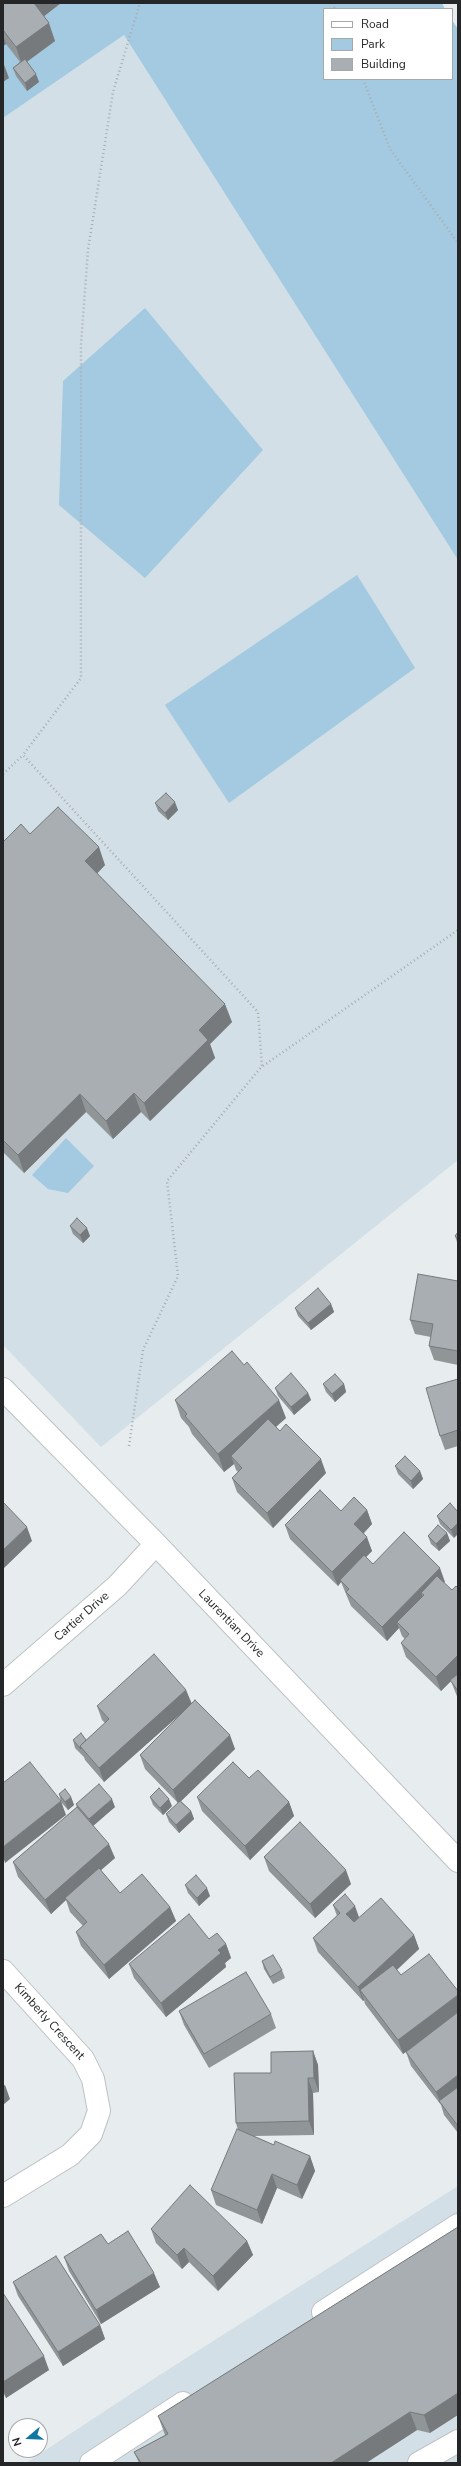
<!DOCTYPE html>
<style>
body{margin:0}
#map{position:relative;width:461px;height:2466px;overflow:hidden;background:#e7ecef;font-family:"Nunito Sans",sans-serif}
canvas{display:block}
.frame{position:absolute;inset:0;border:4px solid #242627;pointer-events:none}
.legend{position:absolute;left:323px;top:8px;width:130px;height:72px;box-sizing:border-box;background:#fff;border:1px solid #a7a8a9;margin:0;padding:5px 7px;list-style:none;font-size:12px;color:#242627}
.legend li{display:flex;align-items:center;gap:8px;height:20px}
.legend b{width:20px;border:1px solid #a7a8a9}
.north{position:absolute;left:8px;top:2418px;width:40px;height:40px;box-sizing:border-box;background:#fff;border:1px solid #a7a8a9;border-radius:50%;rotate:251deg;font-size:11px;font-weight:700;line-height:16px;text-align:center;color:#242627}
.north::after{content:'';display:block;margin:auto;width:14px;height:18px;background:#0e78a2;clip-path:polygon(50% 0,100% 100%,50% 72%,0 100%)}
</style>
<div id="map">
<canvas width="461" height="2466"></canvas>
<div class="frame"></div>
<ul class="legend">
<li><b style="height:5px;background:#fff"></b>Road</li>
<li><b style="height:11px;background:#a3cae1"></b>Park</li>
<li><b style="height:11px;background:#a8aeb1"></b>Building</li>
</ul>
<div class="north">N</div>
</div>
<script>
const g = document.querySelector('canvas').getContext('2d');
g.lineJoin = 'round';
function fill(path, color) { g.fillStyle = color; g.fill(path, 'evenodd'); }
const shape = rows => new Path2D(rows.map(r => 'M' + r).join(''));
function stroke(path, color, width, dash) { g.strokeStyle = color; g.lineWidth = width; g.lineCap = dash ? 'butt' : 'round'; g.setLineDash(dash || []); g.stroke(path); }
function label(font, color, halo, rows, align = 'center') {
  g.font = font + ' "Nunito Sans",sans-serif'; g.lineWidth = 3; g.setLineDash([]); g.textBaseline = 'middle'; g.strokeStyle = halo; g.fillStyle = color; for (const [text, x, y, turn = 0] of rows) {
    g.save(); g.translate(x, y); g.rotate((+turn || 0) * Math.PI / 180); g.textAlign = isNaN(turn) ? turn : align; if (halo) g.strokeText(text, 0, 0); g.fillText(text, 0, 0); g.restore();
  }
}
const built = shape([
 [124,35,458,560,458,1160,101,1447,3,1345,3,118],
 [458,2186,458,2463,26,2463,158,2376]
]);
const green = shape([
 [3,3,442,3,445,9,324,9,324,79,452,79,452,20,458,29,458,560,124,35,3,118],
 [145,308,263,450,145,578,59,505,63,381],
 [357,575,415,668,229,803,165,705],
 [66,1138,94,1166,68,1193,48,1189,32,1175]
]);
const path = shape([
 [333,3,335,9],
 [363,79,390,149,458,243],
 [3,774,23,755],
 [263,1066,458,930],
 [129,1446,143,1350,178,1276,167,1181,262,1066,258,1012,23,755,81,678,81,344,88,250,113,92,140,3]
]);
const minor = shape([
 [3,1389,156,1544,458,1861],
 [3,1685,117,1586,156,1544],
 [3,1971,83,2059,93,2079,99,2111,91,2134,70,2155,3,2196],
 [323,2312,458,2225],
 [91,2463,183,2403],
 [419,2463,458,2441]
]);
const wall = shape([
 [3,3,61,3,44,16,55,41,27,62,39,82,27,91,16,76,13,68,20,62,6,44,3,46],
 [155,803,178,810,168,820,158,811],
 [30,834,105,865,97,873,232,1022,210,1044,215,1058,150,1121,141,1112,113,1139,86,1112,24,1173,3,1152,3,842],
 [70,1226,90,1236,83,1243,73,1234],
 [458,1232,458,1245,455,1236],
 [458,1281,458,1365,434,1360,429,1346,431,1337,415,1334,410,1320],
 [331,1304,334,1312,311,1330,298,1316,295,1308],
 [458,1379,458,1446,445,1450,440,1436],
 [323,1384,344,1384,346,1392,335,1402,326,1392],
 [275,1388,308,1393,311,1400,294,1415,278,1396],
 [175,1400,286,1418,276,1427,326,1473,273,1528,237,1492,232,1478,238,1472,236,1470,234,1464,224,1472,192,1434,189,1427,181,1418],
 [395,1466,420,1471,423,1479,413,1489,398,1474],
 [450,1503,454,1538,440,1524,437,1516],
 [367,1510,372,1524,364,1533,372,1551,366,1557,373,1564,445,1582,444,1582,456,1676,458,1674,458,1698,456,1694,451,1681,441,1691,406,1657,401,1643,405,1639,402,1636,399,1628,387,1641,351,1606,341,1582,338,1586,290,1539,285,1525,341,1511],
 [447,1533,450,1541,439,1551,431,1544,428,1536],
 [186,1690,191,1704,235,1749,181,1801,191,1811,194,1819,179,1833,169,1822,166,1814,178,1803,145,1769,140,1755,187,1708,104,1782,85,1760,84,1757,75,1748,73,1740,86,1740,105,1723,102,1720,97,1706],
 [249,1778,289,1802,294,1816,250,1860,202,1811,197,1797],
 [59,1794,71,1797,74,1805,68,1810,61,1802],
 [150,1797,172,1806,163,1815,153,1805],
 [76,1804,115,1807,93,1825,115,1858,100,1870,120,1893,170,1907,176,1921,109,1979,81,1946,76,1932,83,1926,70,1912,66,1900,51,1914,18,1877,13,1862,77,1807],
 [264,1857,351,1884,315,1918,269,1871],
 [185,1885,210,1896,199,1906,188,1893],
 [333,1905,359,1918,414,1935,419,1949,397,1970,401,1975,458,1991,458,2133,444,2115,441,2105,411,2066,406,2052,450,2018,403,2054,365,2004,364,2000,363,2001,318,1952,313,1938,337,1916],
 [209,1939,226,1944,231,1958,225,1963,226,1967,166,2017,134,1978,129,1964],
 [262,1961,282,1970,285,1978,273,1984,264,1969],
 [179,2011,271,2014,276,2028,209,2068,184,2025],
 [313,2051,318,2065,319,2092,313,2093,314,2135,254,2136,274,2145,310,2156,315,2171,302,2199,277,2188,262,2224,216,2205,211,2190,238,2130,236,2123,271,2073],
 [458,2227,430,2433,417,2430,366,2463,139,2463,134,2452,165,2435,158,2416],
 [151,2229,247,2241,253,2255,218,2291,189,2262,182,2269,156,2243],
 [108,2244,160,2287,101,2324,69,2271,64,2257],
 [13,2282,100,2325,105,2339,63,2366,18,2296],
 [3,2293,49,2370,6,2398,3,2392]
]);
const shadedWall = shape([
 [33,3,61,3,39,20],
 [49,23,55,41,22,65,16,47],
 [3,35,6,44,3,46],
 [3,62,9,78,3,82],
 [36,74,39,82,27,91,25,83],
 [175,802,178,810,168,820,165,813],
 [99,847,105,865,92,879,85,861],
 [225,1004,232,1022,210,1044,215,1058,150,1121,144,1103,199,1030],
 [134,1093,141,1112,113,1139,106,1121],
 [80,1094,86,1112,24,1173,18,1155],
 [87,1228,90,1236,83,1243,80,1235],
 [331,1304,334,1312,311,1330,308,1323],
 [344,1384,346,1392,335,1402,332,1394],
 [308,1393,311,1400,294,1415,291,1407],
 [279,1400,286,1418,236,1461,231,1456,234,1464,224,1472,218,1454],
 [321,1459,326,1473,273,1528,267,1513],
 [420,1471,423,1479,413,1489,411,1481],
 [367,1510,372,1524,359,1538,354,1524],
 [458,1523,458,1534,454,1538,451,1530],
 [27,1527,32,1541,3,1569,3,1550],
 [447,1533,450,1541,439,1551,436,1544],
 [367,1537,372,1551,342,1581,340,1580,341,1582,338,1586,332,1572],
 [440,1568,445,1582,426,1601,424,1595,421,1593,425,1603,397,1622,399,1628,387,1641,382,1627],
 [458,1655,458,1674,441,1691,436,1677],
 [186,1690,192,1704,104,1782,99,1768],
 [230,1735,235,1749,178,1804,173,1790],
 [71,1797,74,1805,68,1810,65,1802],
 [112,1799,115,1807,92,1827,89,1819],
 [169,1799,172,1806,163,1815,160,1808],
 [61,1801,66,1815,5,1863,3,1856,3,1847],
 [289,1802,294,1816,250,1860,245,1846],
 [191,1811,194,1819,179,1833,176,1825],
 [109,1844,115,1858,67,1900,65,1898,66,1900,51,1914,45,1900],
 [346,1870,351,1884,315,1918,310,1904],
 [207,1888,210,1896,199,1906,197,1898],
 [355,1906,360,1920,351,1928,346,1914],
 [170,1907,176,1921,109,1979,104,1965],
 [414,1935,419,1949,366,1998,360,1990,364,2000,363,2001,358,1987],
 [226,1944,231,1958,225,1963,226,1967,166,2017,161,2003,218,1950],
 [458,1995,458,2013,403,2054,398,2040],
 [313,2051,318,2065,319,2092,314,2078],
 [458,2075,458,2093,440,2101,436,2092],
 [308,2078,313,2093,314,2135,309,2121],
 [5,2085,10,2099,3,2105,3,2086],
 [310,2156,315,2171,302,2199,297,2185],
 [272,2174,277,2188,262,2224,257,2210],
 [247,2241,253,2255,218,2291,213,2276],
 [184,2248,189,2262,182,2269,177,2255],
 [154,2273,160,2287,101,2324,96,2310],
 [100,2325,105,2339,63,2366,58,2352],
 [44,2356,49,2370,6,2398,3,2388,3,2382],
 [458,2393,458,2415,430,2433,424,2415],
 [410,2412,417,2430,366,2463,331,2463]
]);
const building = shape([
 [3,3,34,3,49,23,16,47,3,30,3,3],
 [25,59,36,74,25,83,13,68,25,59],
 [166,793,175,802,165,813,155,803,166,793],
 [58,807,99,847,85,861,225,1004,199,1030,208,1040,144,1103,134,1093,106,1121,80,1094,18,1155,3,1140,3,842,21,824,30,834,58,807],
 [77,1218,87,1228,80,1235,70,1226,77,1218],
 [458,1232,458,1239,455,1236,458,1232],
 [418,1274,458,1281,458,1351,429,1346,433,1324,410,1320,418,1274],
 [318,1288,331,1304,308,1323,295,1308,318,1288],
 [232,1351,244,1365,247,1362,279,1400,218,1454,185,1416,187,1414,175,1400,232,1351],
 [291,1373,308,1393,291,1407,275,1388,291,1373],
 [335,1374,344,1384,332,1394,323,1384,335,1374],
 [458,1379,458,1430,440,1436,426,1388,458,1379],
 [268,1419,280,1431,286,1424,321,1459,267,1513,232,1478,242,1468,231,1456,268,1419],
 [405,1456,420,1471,411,1481,395,1466,405,1456],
 [320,1490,341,1511,354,1497,367,1510,354,1524,367,1537,332,1572,285,1525,320,1490],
 [3,1502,27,1527,3,1550,3,1502],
 [450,1503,458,1512,458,1523,451,1530,437,1516,450,1503],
 [438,1525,447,1533,436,1544,428,1536,438,1525],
 [404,1532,440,1568,382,1627,346,1592,349,1589,340,1580,364,1555,373,1564,404,1532],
 [437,1576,452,1590,456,1586,458,1588,458,1655,436,1677,401,1643,409,1634,397,1622,424,1595,421,1593,437,1576],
 [154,1654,186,1690,99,1768,80,1746,109,1719,97,1706,154,1654],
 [458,1674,458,1691,450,1680,458,1674],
 [195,1700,230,1735,173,1790,140,1755,195,1700],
 [81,1733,86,1740,80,1746,81,1749,73,1740,81,1733],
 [30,1762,61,1801,3,1847,3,1783,30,1762],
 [233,1762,249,1778,258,1770,289,1802,245,1846,197,1797,233,1762],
 [99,1784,112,1799,89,1819,76,1804,99,1784],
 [159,1788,169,1799,160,1808,150,1797,159,1788],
 [65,1789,71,1797,65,1802,59,1794,65,1789],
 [180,1801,191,1811,176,1825,166,1814,180,1801],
 [77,1807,109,1844,45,1900,13,1862,77,1807],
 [300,1822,346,1870,310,1904,264,1857,300,1822],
 [99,1868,120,1893,142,1874,170,1907,104,1965,76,1932,87,1922,65,1898,99,1868],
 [196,1875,207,1888,197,1898,185,1885,196,1875],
 [345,1894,355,1906,346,1914,354,1922,381,1898,414,1935,358,1987,313,1938,340,1913,333,1905,345,1894],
 [189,1914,209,1939,217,1933,226,1944,218,1950,221,1953,161,2003,129,1964,189,1914],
 [429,1954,458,1991,458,1995,398,2040,360,1990,393,1965,401,1975,429,1954],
 [273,1955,282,1970,270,1977,262,1961,273,1955],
 [246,1972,271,2014,204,2054,179,2011,246,1972],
 [458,2012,458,2075,436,2092,406,2052,458,2012],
 [313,2051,314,2078,308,2078,309,2121,236,2123,234,2073,271,2073,271,2052,313,2051],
 [458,2087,458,2126,439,2101,458,2087],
 [237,2129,274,2145,275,2141,310,2156,297,2185,272,2174,257,2210,211,2190,237,2129],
 [190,2185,247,2241,213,2276,184,2248,177,2255,151,2229,190,2185],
 [458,2227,458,2393,424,2415,410,2412,331,2463,141,2463,134,2452,168,2434,158,2416,458,2227],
 [128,2231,154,2273,96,2310,64,2257,101,2234,108,2244,128,2231],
 [56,2256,100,2325,58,2352,13,2282,56,2256],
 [3,2293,44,2356,3,2382,3,2293]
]);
const streetNames = [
 ["Cartier Drive",82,1617,-41],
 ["Laurentian Drive",231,1624,46],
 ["Kimberly Crescent",49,2022,48]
];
fill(built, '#d2dfe6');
fill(green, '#a3cae1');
stroke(minor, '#bdc2c5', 24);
stroke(path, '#a8acae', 2.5, [1, 3]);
stroke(minor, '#fff', 22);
fill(wall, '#909698');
fill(shadedWall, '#767a7c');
fill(building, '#a8aeb1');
stroke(building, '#767a7c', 1);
label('12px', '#242627', '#fff', streetNames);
</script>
